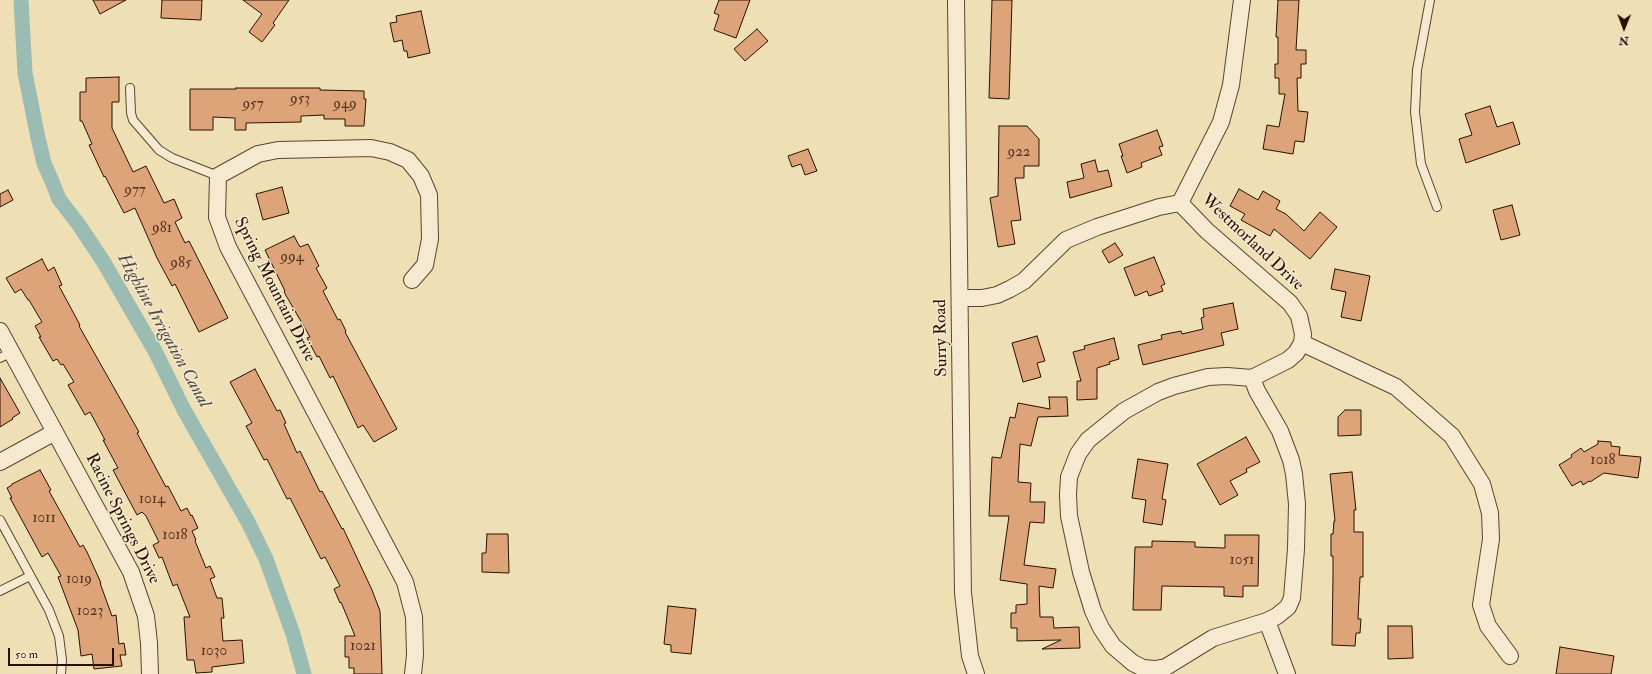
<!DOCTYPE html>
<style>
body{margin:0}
#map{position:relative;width:1652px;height:674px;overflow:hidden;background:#efdfb5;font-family:"IM FELL Double Pica",serif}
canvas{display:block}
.north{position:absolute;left:1604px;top:8px;width:40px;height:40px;-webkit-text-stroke:3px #f5eacf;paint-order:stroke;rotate:181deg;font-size:11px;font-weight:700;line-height:16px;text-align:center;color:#2a1000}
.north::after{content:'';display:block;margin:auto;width:14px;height:18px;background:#2a1000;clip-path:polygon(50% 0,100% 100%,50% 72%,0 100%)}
.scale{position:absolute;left:8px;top:648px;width:106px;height:18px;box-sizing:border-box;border:2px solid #2a1000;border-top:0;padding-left:5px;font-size:12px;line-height:14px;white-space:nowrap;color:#2a1000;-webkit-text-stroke:3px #f5eacf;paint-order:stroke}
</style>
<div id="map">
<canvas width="1652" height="674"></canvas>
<div class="north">N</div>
<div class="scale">50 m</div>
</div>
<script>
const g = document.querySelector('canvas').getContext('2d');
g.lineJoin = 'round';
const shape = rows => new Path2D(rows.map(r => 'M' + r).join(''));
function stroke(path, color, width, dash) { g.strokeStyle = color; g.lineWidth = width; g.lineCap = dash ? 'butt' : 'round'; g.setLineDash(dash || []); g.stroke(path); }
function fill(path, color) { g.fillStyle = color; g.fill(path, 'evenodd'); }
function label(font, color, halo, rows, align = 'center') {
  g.font = font + ' "IM FELL Double Pica",serif'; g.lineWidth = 3; g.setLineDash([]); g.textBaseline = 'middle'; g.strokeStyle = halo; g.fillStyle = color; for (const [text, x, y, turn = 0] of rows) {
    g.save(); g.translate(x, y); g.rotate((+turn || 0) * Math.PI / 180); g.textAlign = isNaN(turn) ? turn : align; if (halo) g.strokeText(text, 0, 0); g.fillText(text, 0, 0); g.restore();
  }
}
const canal = shape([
 [21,0,25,73,38,138,44,163,51,179,59,199,79,225,103,261,155,351,184,410,248,522,266,559,293,634,304,674]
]);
const building = shape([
 [93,0,126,0,100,14,93,0],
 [162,0,202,0,201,20,161,18,162,0],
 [243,0,289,0,273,23,275,25,262,42,249,32,262,14,243,0],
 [719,0,750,0,736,38,714,30,719,15,714,13,719,0],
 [992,0,1012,0,1009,99,989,98,992,0],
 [1278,0,1299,0,1296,50,1306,50,1306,64,1301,64,1301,78,1297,78,1298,111,1308,112,1304,142,1295,141,1293,154,1263,149,1267,125,1279,127,1285,94,1279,94,1279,78,1275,78,1275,64,1278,64,1278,37,1276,37,1278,0],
 [421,11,430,53,408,58,407,51,404,51,402,40,394,42,390,23,397,22,396,16,421,11],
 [757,29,768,41,745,61,734,49,757,29],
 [119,77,119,102,112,102,112,128,133,172,146,166,164,203,174,199,182,218,175,222,185,243,189,241,228,318,199,332,175,284,172,286,157,258,135,208,124,213,105,176,104,177,89,145,92,144,82,121,80,121,80,92,86,92,86,78,119,77],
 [236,88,320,88,320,90,364,91,364,99,366,99,364,126,345,126,345,119,324,119,324,115,301,116,301,122,246,123,246,130,235,130,235,118,213,117,213,130,190,130,190,89,236,89,236,88],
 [1490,106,1497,127,1513,122,1520,144,1466,163,1459,139,1472,135,1465,114,1490,106],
 [999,126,1027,126,1039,139,1039,166,1024,166,1024,178,1015,178,1021,220,1011,221,1015,244,998,247,990,198,998,196,999,126],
 [1157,130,1163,146,1159,147,1162,155,1141,163,1142,167,1127,173,1121,156,1123,156,1119,144,1157,130],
 [808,149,817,171,805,175,801,164,792,167,788,156,808,149],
 [1095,160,1098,172,1108,170,1112,186,1070,198,1067,182,1084,178,1081,164,1095,160],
 [282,187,289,213,263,220,256,194,282,187],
 [1239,189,1258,200,1263,191,1280,201,1276,209,1286,214,1304,231,1320,212,1337,227,1310,259,1274,229,1270,236,1241,220,1245,214,1230,206,1239,189],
 [8,190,13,200,0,207,0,194,8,190],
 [1512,205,1520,235,1501,240,1493,210,1512,205],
 [294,236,300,247,308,244,319,266,316,268,327,288,323,291,338,320,340,319,346,331,345,332,397,429,374,442,363,425,358,428,333,376,330,378,319,356,317,357,307,338,310,337,284,292,285,291,265,250,294,236],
 [1115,243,1123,255,1109,263,1102,251,1115,243],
 [1154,257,1165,284,1161,286,1163,291,1149,296,1147,291,1135,296,1124,268,1154,257],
 [42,259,48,271,54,267,62,285,59,286,80,325,79,326,139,432,137,433,166,487,168,486,181,511,187,508,191,516,192,515,198,528,192,531,196,540,195,541,206,568,210,566,215,577,210,579,217,598,222,598,224,618,221,618,223,641,242,640,244,663,212,667,212,672,196,673,194,660,187,660,184,617,190,617,177,584,173,586,162,557,159,558,153,545,159,542,146,516,142,512,137,515,113,470,118,468,103,440,105,440,90,412,85,415,68,385,74,382,63,364,61,365,57,359,53,361,39,337,41,337,35,326,42,322,29,300,28,300,21,289,15,293,6,278,42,259],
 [1335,269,1370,276,1361,321,1341,317,1346,292,1331,289,1335,269],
 [1233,303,1238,329,1221,333,1224,345,1143,365,1138,345,1162,339,1161,335,1181,331,1182,334,1203,329,1201,318,1204,317,1203,309,1233,303],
 [1037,336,1045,361,1037,363,1041,377,1023,382,1012,343,1037,336],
 [1114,338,1119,359,1109,362,1110,364,1097,368,1097,399,1077,400,1077,381,1081,381,1073,352,1085,349,1084,346,1114,338],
 [255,369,277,411,280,410,286,423,284,424,297,453,300,451,320,492,322,491,342,529,343,528,372,590,380,611,382,674,354,674,354,668,349,668,349,657,345,657,345,636,355,636,341,602,340,603,334,589,340,586,325,557,321,559,290,498,287,499,267,459,264,460,246,426,252,423,230,382,255,369],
 [0,378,20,413,12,418,13,419,0,427,0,378],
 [1049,397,1067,397,1068,416,1038,417,1031,446,1020,444,1018,482,1031,483,1030,502,1045,502,1044,523,1030,522,1024,565,1056,569,1053,588,1039,586,1040,617,1053,617,1054,628,1079,627,1080,648,1042,649,1061,640,1017,641,1017,628,1011,628,1011,613,1016,613,1016,605,1027,604,1027,584,1000,580,1009,516,989,516,992,457,1001,458,1010,417,1015,418,1018,403,1050,409,1049,397],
 [1345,410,1361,410,1361,435,1338,436,1338,417,1345,410],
 [1246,437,1260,462,1246,469,1247,472,1230,481,1238,495,1220,505,1197,464,1246,437],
 [1598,441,1611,442,1611,446,1620,447,1619,455,1641,457,1638,478,1604,473,1590,482,1589,481,1583,485,1581,481,1572,486,1559,465,1572,457,1571,455,1581,448,1584,452,1598,444,1598,441],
 [1138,459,1168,464,1162,499,1166,500,1162,525,1143,522,1146,500,1132,498,1138,459],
 [40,470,51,490,49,491,80,547,83,545,87,552,101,583,100,583,112,616,116,615,119,644,124,643,126,655,120,655,122,666,94,669,92,654,81,656,78,630,58,577,61,576,48,553,42,557,10,498,12,498,7,488,12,485,12,484,40,470],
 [1352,472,1356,510,1354,510,1354,532,1363,532,1363,577,1360,577,1358,619,1361,619,1360,633,1356,633,1355,646,1332,645,1333,577,1333,556,1331,556,1331,534,1333,534,1334,521,1335,521,1330,474,1352,472],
 [487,534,508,534,509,573,482,572,482,553,486,553,487,534],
 [1225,535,1259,535,1258,586,1243,586,1243,597,1224,596,1224,587,1162,586,1161,610,1133,610,1135,547,1152,547,1152,541,1195,542,1195,547,1225,548,1225,535],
 [668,606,696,609,691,654,671,652,671,645,664,644,668,606],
 [1388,626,1412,626,1413,658,1388,659,1388,626],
 [1560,647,1614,656,1611,674,1556,674,1560,647]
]);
const service = shape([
 [1430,0,1417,70,1415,112,1421,164,1437,207],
 [130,88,131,113,133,120,159,150,172,158,218,176],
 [0,358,12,352],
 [0,520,49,610,59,636,62,660,61,674],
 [0,591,30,576]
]);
const minor = shape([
 [956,0,963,593,970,656,976,674],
 [1180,203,1207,231,1290,303,1299,316,1303,334,1302,343,1296,353,1288,360,1252,378],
 [1180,203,1221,122,1231,85,1242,0],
 [412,280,425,265,430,239,429,195,421,176,408,160,390,152,371,148,278,150,258,154,218,176,217,217,228,247,405,582,414,617,415,655,413,674],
 [961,298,982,298,997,295,1010,289,1024,281,1066,240,1097,227,1159,207,1180,203],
 [0,331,131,572,146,616,149,643,150,674],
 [1302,343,1396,387,1452,436,1482,484,1490,513,1491,539,1481,605,1488,626,1510,656],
 [1227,376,1252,378,1257,391,1280,431,1291,460,1294,474,1297,504,1296,549,1292,598,1288,607,1277,616,1267,621,1213,638,1166,667,1155,669,1143,668,1133,663,1113,646,1101,628,1093,611,1081,572,1069,516,1068,495,1069,477,1078,454,1088,440,1124,411,1158,392,1174,386,1208,377,1227,376],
 [0,462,55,432],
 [1267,621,1287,674]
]);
const numberNames = [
 ["953",300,100],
 ["957",253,105],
 ["949",345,105],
 ["922",1019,153],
 ["977",135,191],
 ["981",162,229],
 ["994",292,258],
 ["985",181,264],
 ["1018",1603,461],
 ["1014",152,500],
 ["1011",44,519],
 ["1018",175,536],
 ["1051",1242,561],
 ["1019",79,580],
 ["1023",90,612],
 ["1021",363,647],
 ["1030",214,652]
];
const streetNames = [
 ["Westmorland Drive",1252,243,43],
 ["Spring Mountain Drive",274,290,63],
 ["Surry Road",942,338,-91],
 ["Racine Springs Drive",122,519,63]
];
const waterNames = [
 ["Highline Irrigation Canal",163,331,61]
];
stroke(canal, '#9abcb3', 15);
fill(building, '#dda47a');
stroke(building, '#2a1000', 1);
stroke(service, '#5b442d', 10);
stroke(minor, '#5b442d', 18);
stroke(service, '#f5eacf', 8);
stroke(minor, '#f5eacf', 16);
label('15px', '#57351e', null, numberNames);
label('17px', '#2a1000', '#f5eacf', streetNames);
label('italic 18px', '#514c3f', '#f5eacf', waterNames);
</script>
